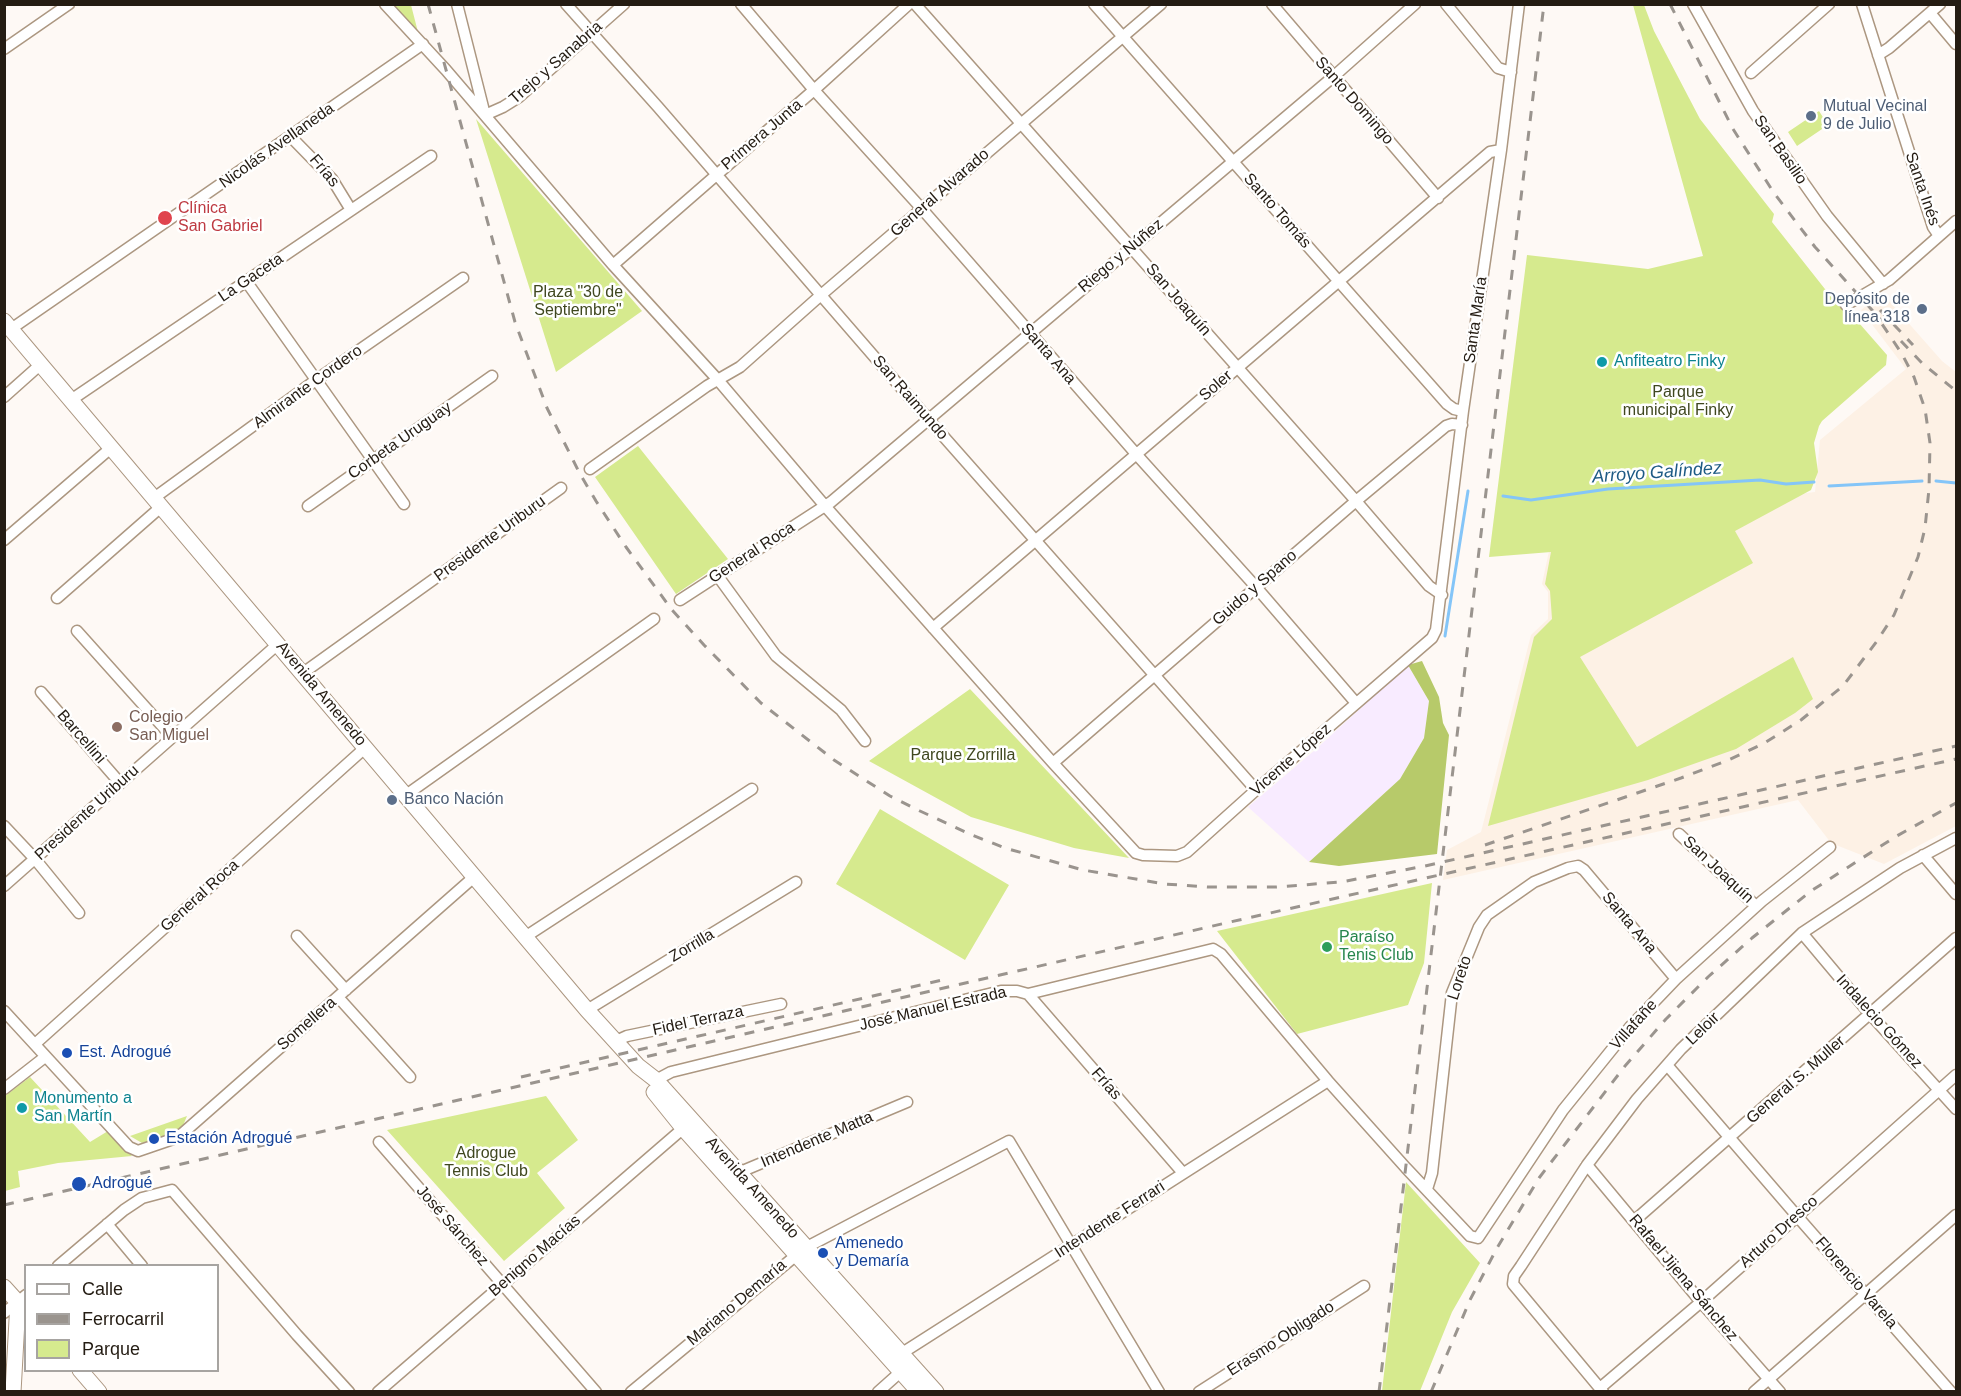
<!DOCTYPE html>
<meta charset="utf-8">
<style>
body{margin:0}
#map{position:relative;width:1961px;height:1396px;overflow:hidden;background:#fef9f5;font-family:Arial,sans-serif}
canvas{display:block}
.frame{position:absolute;inset:0;border:6px solid #241c13;pointer-events:none}
.legend{position:absolute;left:24px;top:1264px;width:195px;height:108px;box-sizing:border-box;background:#fff;border:2px solid #a7a4a1;margin:0;padding:8px 10px;list-style:none;font-size:18px;color:#241c13}
.legend li{display:flex;align-items:center;gap:12px;height:30px}
.legend b{width:30px;border:2px solid #a7a4a1}
</style>
<div id="map">
<canvas width="1961" height="1396"></canvas>
<div class="frame"></div>
<ul class="legend">
<li><b style="height:8px;background:#fff"></b>Calle</li>
<li><b style="height:8px;background:#9a948e"></b>Ferrocarril</li>
<li><b style="height:16px;background:#d6ea8e"></b>Parque</li>
</ul>
</div>
<script>
const g = document.querySelector('canvas').getContext('2d');
g.lineJoin = 'round';
function fill(path, color) { g.fillStyle = color; g.fill(path, 'evenodd'); }
const shape = rows => new Path2D(rows.map(r => 'M' + r).join(''));
function stroke(path, color, width, dash) { g.strokeStyle = color; g.lineWidth = width; g.lineCap = dash ? 'butt' : 'round'; g.setLineDash(dash || []); g.stroke(path); }
function label(font, color, halo, rows, align = 'center') {
  g.font = font + ' Arial,sans-serif'; g.lineWidth = 5; g.setLineDash([]); g.textBaseline = 'middle'; g.strokeStyle = halo; g.fillStyle = color; for (const [text, x, y, turn = 0] of rows) {
    g.save(); g.translate(x, y); g.rotate((+turn || 0) * Math.PI / 180); g.textAlign = isNaN(turn) ? turn : align; if (halo) g.strokeText(text, 0, 0); g.fillText(text, 0, 0); g.restore();
  }
}
const commercial = shape([
 [1408,665,1429,701,1424,738,1400,779,1309,862,1248,807,1315,750]
]);
const built = shape([
 [1882,293,1942,361,1956,372,1956,826,1884,864,1831,843,1798,800,1443,880,1447,850,1481,832,1531,635,1548,619,1548,592,1542,584,1552,537,1790,495,1815,492,1820,440,1906,369,1861,310]
]);
const green = shape([
 [394,5,411,5,418,32],
 [1633,5,1644,5,1654,31,1700,119,1774,214,1772,222,1836,303,1845,307,1887,355,1886,365,1822,421,1819,426,1814,443,1818,472,1811,490,1735,531,1753,563,1580,657,1637,747,1793,657,1813,699,1795,713,1736,749,1648,780,1488,826,1534,637,1552,619,1550,591,1545,584,1551,552,1489,557,1527,255,1648,269,1703,256],
 [1819,111,1828,125,1797,146,1788,132],
 [476,119,642,311,556,372],
 [638,446,728,559,676,594,595,477],
 [970,689,1129,858,1074,848,971,817,869,761],
 [880,809,1009,885,965,960,836,884],
 [1432,883,1424,963,1408,1005,1297,1034,1217,931],
 [30,1077,90,1142,108,1131,132,1156,58,1163,18,1171,20,1187,5,1191,5,1096],
 [546,1096,578,1140,537,1173,565,1208,504,1261,387,1130],
 [187,1116,182,1128,163,1138,142,1143,130,1136],
 [1406,1182,1480,1263,1452,1312,1420,1391,1382,1391]
]);
const forest = shape([
 [1422,661,1439,697,1443,723,1449,735,1437,854,1339,866,1309,862,1400,779,1424,738,1429,701,1408,665]
]);
const stream = shape([
 [1936,481,1956,483],
 [1829,486,1922,481],
 [1503,496,1531,500,1608,489,1760,480,1786,484,1814,482],
 [1445,636,1468,491]
]);
const street = shape([
 [385,4,446,70,613,265,718,380,825,506,1053,763,1136,853,1143,855,1177,856,1187,852,1256,790,1432,638,1436,630,1463,411,1501,150,1519,4],
 [457,4,485,115,503,107,519,97,624,4],
 [566,4,658,107,929,420,1256,790],
 [741,4,814,90,922,209,1137,455,1256,587,1356,703],
 [915,4,1356,501,1429,586,1442,595],
 [1094,4,1447,404,1454,409,1463,411],
 [1272,4,1438,198],
 [1446,4,1498,68,1511,72],
 [1693,4,1753,111,1827,216,1883,284],
 [1862,4,1933,227,1939,236],
 [1930,13,1956,44],
 [4,49,69,4],
 [1878,55,1889,48,1940,4],
 [1751,73,1829,4],
 [291,137,332,179,351,210],
 [613,265,814,90,909,4],
 [246,281,404,504],
 [1846,305,1889,280,1956,221],
 [11,329,423,44],
 [4,397,41,364],
 [71,400,431,156],
 [590,469,707,386,740,367,821,295,1161,4],
 [154,498,316,380,463,278],
 [308,506,492,376],
 [4,540,112,447],
 [717,575,776,656,841,710,865,741],
 [57,598,162,506],
 [680,600,831,502,1333,77,1415,4],
 [933,628,1490,152,1501,150],
 [77,631,172,737],
 [303,673,561,488],
 [41,692,120,783],
 [1053,763,1356,501,1446,426,1452,424,1462,425],
 [406,795,654,619],
 [4,826,35,859,79,913],
 [1679,834,1756,906],
 [1923,855,1956,894],
 [4,886,278,644],
 [1802,933,1870,1014,1956,1109],
 [297,936,346,990],
 [525,937,752,789],
 [1028,994,1183,1173],
 [338,997,410,1077],
 [587,1010,796,882],
 [4,1011,129,1147,138,1151,173,1139,183,1133,474,877],
 [616,1041,627,1036,781,1004],
 [35,1044,366,747],
 [1667,1065,1797,1216,1951,1392],
 [656,1080,671,1072,1001,991,1017,991,1028,994,1213,949,1221,954,1328,1081,1406,1168,1470,1236,1478,1238,1563,1110,1630,1027,1676,979,1762,901,1830,847],
 [4,1089,45,1057],
 [379,1142,596,1392],
 [1587,1165,1701,1302,1780,1392],
 [733,1175,907,1102],
 [1427,1189,1432,1173,1452,993,1479,927,1487,915,1534,882,1568,868,1578,866,1584,870,1676,979],
 [1634,1221,1956,938],
 [107,1224,142,1266],
 [58,1266,124,1210,142,1198,172,1190,297,1335,349,1392],
 [4,1313,26,1295],
 [896,1357,1328,1081],
 [1600,1388,1701,1302,1956,1075],
 [378,1392,687,1125],
 [631,1392,805,1248,1009,1141,1159,1392],
 [878,1392,906,1367],
 [1199,1392,1364,1286],
 [1603,1392,1513,1284,1514,1276,1521,1266,1587,1165,1637,1099,1681,1049,1802,933,1900,868,1956,838],
 [1754,1392,1956,1215]
]);
const secondary = shape([
 [4,321,587,1010,638,1066,656,1080,682,1109,936,1392],
 [654,1092,683,1128,919,1392],
 [4,1287,23,1308],
 [80,1370,99,1392],
 [13,1392,18,1302]
]);
const rail = shape([
 [428,4,515,322,547,408,580,474,596,501,626,547,672,610,704,645,761,703,834,760,890,796,920,811,972,835,1005,848,1083,870,1165,884,1207,887,1276,887,1341,882,1425,866,1956,746],
 [1670,4,1733,129,1774,193,1815,247,1882,321],
 [1880,310,1913,345],
 [1901,341,1922,363,1956,391],
 [1485,845,1681,778,1726,761,1763,744,1801,720,1843,686,1877,641,1894,615,1918,557,1925,528,1929,489,1930,443,1925,409,1914,377,1902,354,1876,315],
 [521,1077,942,980],
 [4,1205,1230,922,1956,759],
 [1379,1392,1544,4],
 [1431,1392,1470,1300,1497,1248,1539,1178,1625,1066,1666,1019,1708,977,1752,938,1811,891,1895,837,1956,803]
]);
const markers = [
 [1811,116,6,"#5c6f8a"],
 [165,218,8,"#e0444e"],
 [1922,309,6,"#5c6f8a"],
 [1602,362,6,"#0f9aa8"],
 [117,727,6,"#8d6e63"],
 [392,800,6,"#5c6f8a"],
 [1327,947,6,"#2e9e5b"],
 [67,1053,6,"#1a4fb4"],
 [22,1108,6,"#0f9aa8"],
 [154,1139,6,"#1a4fb4"],
 [79,1184,8,"#1a4fb4"],
 [823,1253,6,"#1a4fb4"]
];
const streetNames = [
 ["Trejo y Sanabria",556,63,-41],
 ["Santo Domingo",1354,101,49],
 ["Primera Junta",762,135,-40],
 ["Nicolás Avellaneda",277,146,-35],
 ["San Basilio",1780,150,55],
 ["Frías",324,171,50],
 ["Santa Inés",1922,189,71],
 ["General Alvarado",940,193,-41],
 ["Santo Tomás",1277,211,49],
 ["Riego y Núñez",1121,256,-40],
 ["La Gaceta",251,278,-34],
 ["San Joaquín",1178,300,49],
 ["Santa María",1476,320,-82],
 ["Santa Ana",1048,354,49],
 ["Soler",1216,386,-41],
 ["Almirante Cordero",308,387,-36],
 ["San Raimundo",910,398,49],
 ["Corbeta Uruguay",400,441,-35],
 ["Presidente Uriburu",490,539,-36],
 ["General Roca",752,553,-33],
 ["Guido y Spano",1255,588,-41],
 ["Avenida Amenedo",321,694,50],
 ["Barcellini",81,737,49],
 ["Vicente López",1291,760,-41],
 ["Presidente Uriburu",87,813,-42],
 ["San Joaquín",1718,870,43],
 ["General Roca",200,896,-42],
 ["Santa Ana",1629,923,50],
 ["Zorrilla",692,946,-31],
 ["Loreto",1460,978,-72],
 ["José Manuel Estrada",933,1009,-13],
 ["Fidel Terraza",698,1021,-12],
 ["Indalecio Gómez",1879,1022,48],
 ["Somellera",307,1024,-41],
 ["Villafañe",1634,1025,-48],
 ["Leloir",1703,1029,-44],
 ["General S. Muller",1796,1080,-41],
 ["Frías",1106,1084,49],
 ["Intendente Matta",817,1140,-23],
 ["Avenida Amenedo",752,1188,48],
 ["Intendente Ferrari",1110,1220,-33],
 ["José Sánchez",452,1226,49],
 ["Arturo Dresco",1779,1232,-42],
 ["Benigno Macías",535,1256,-41],
 ["Rafael Jijena Sánchez",1683,1278,50],
 ["Florencio Varela",1856,1283,49],
 ["Mariano Demaría",737,1303,-40],
 ["Erasmo Obligado",1281,1339,-33]
];
const serviceNames = [
 ["Mutual Vecinal",1823,107],
 ["9 de Julio",1823,125],
 ["Depósito de",1910,300,"right"],
 ["línea 318",1910,318,"right"],
 ["Banco Nación",404,800]
];
const healthNames = [
 ["Clínica",178,209],
 ["San Gabriel",178,227]
];
const parkNames = [
 ["Plaza \"30 de",578,293],
 ["Septiembre\"",578,311],
 ["Parque",1678,393],
 ["municipal Finky",1678,411],
 ["Parque Zorrilla",963,756],
 ["Adrogue",486,1154],
 ["Tennis Club",486,1172]
];
const cultureNames = [
 ["Anfiteatro Finky",1614,362],
 ["Monumento a",34,1099],
 ["San Martín",34,1117]
];
const educationNames = [
 ["Colegio",129,718],
 ["San Miguel",129,736]
];
const leisureNames = [
 ["Paraíso",1339,938],
 ["Tenis Club",1339,956]
];
const transitNames = [
 ["Est. Adrogué",79,1053],
 ["Estación Adrogué",166,1139],
 ["Adrogué",92,1184],
 ["Amenedo",835,1244],
 ["y Demaría",835,1262]
];
const waterNames = [
 ["Arroyo Galíndez",1657,473,-4]
];
fill(commercial, '#f8ebff');
fill(built, '#fdf1e5');
fill(green, '#d6ea8e');
fill(forest, '#b7ca6a');
stroke(stream, '#84c5f8', 3);
stroke(street, '#ac9781', 13);
stroke(secondary, '#ac9781', 17);
stroke(street, '#fff', 10);
stroke(secondary, '#fff', 15);
stroke(rail, '#9a948e', 3, [10, 10]);
for (const [x, y, r, color] of markers) { const dot = new Path2D(); dot.arc(x, y, r, 0, 2 * Math.PI); g.fillStyle = color; g.fill(dot); stroke(dot, '#fff', 2); }
label('16px', '#241c13', '#fff', streetNames);
label('16px', '#4e5e75', '#fff', serviceNames, 'left');
label('16px', '#be3a42', '#fff', healthNames, 'left');
label('16px', '#3f471f', '#fff', parkNames);
label('16px', '#0d838f', '#fff', cultureNames, 'left');
label('16px', '#785e54', '#fff', educationNames, 'left');
label('16px', '#27864d', '#fff', leisureNames, 'left');
label('16px', '#164399', '#fff', transitNames, 'left');
label('italic 18px', '#1d5a84', '#fff', waterNames);
</script>
